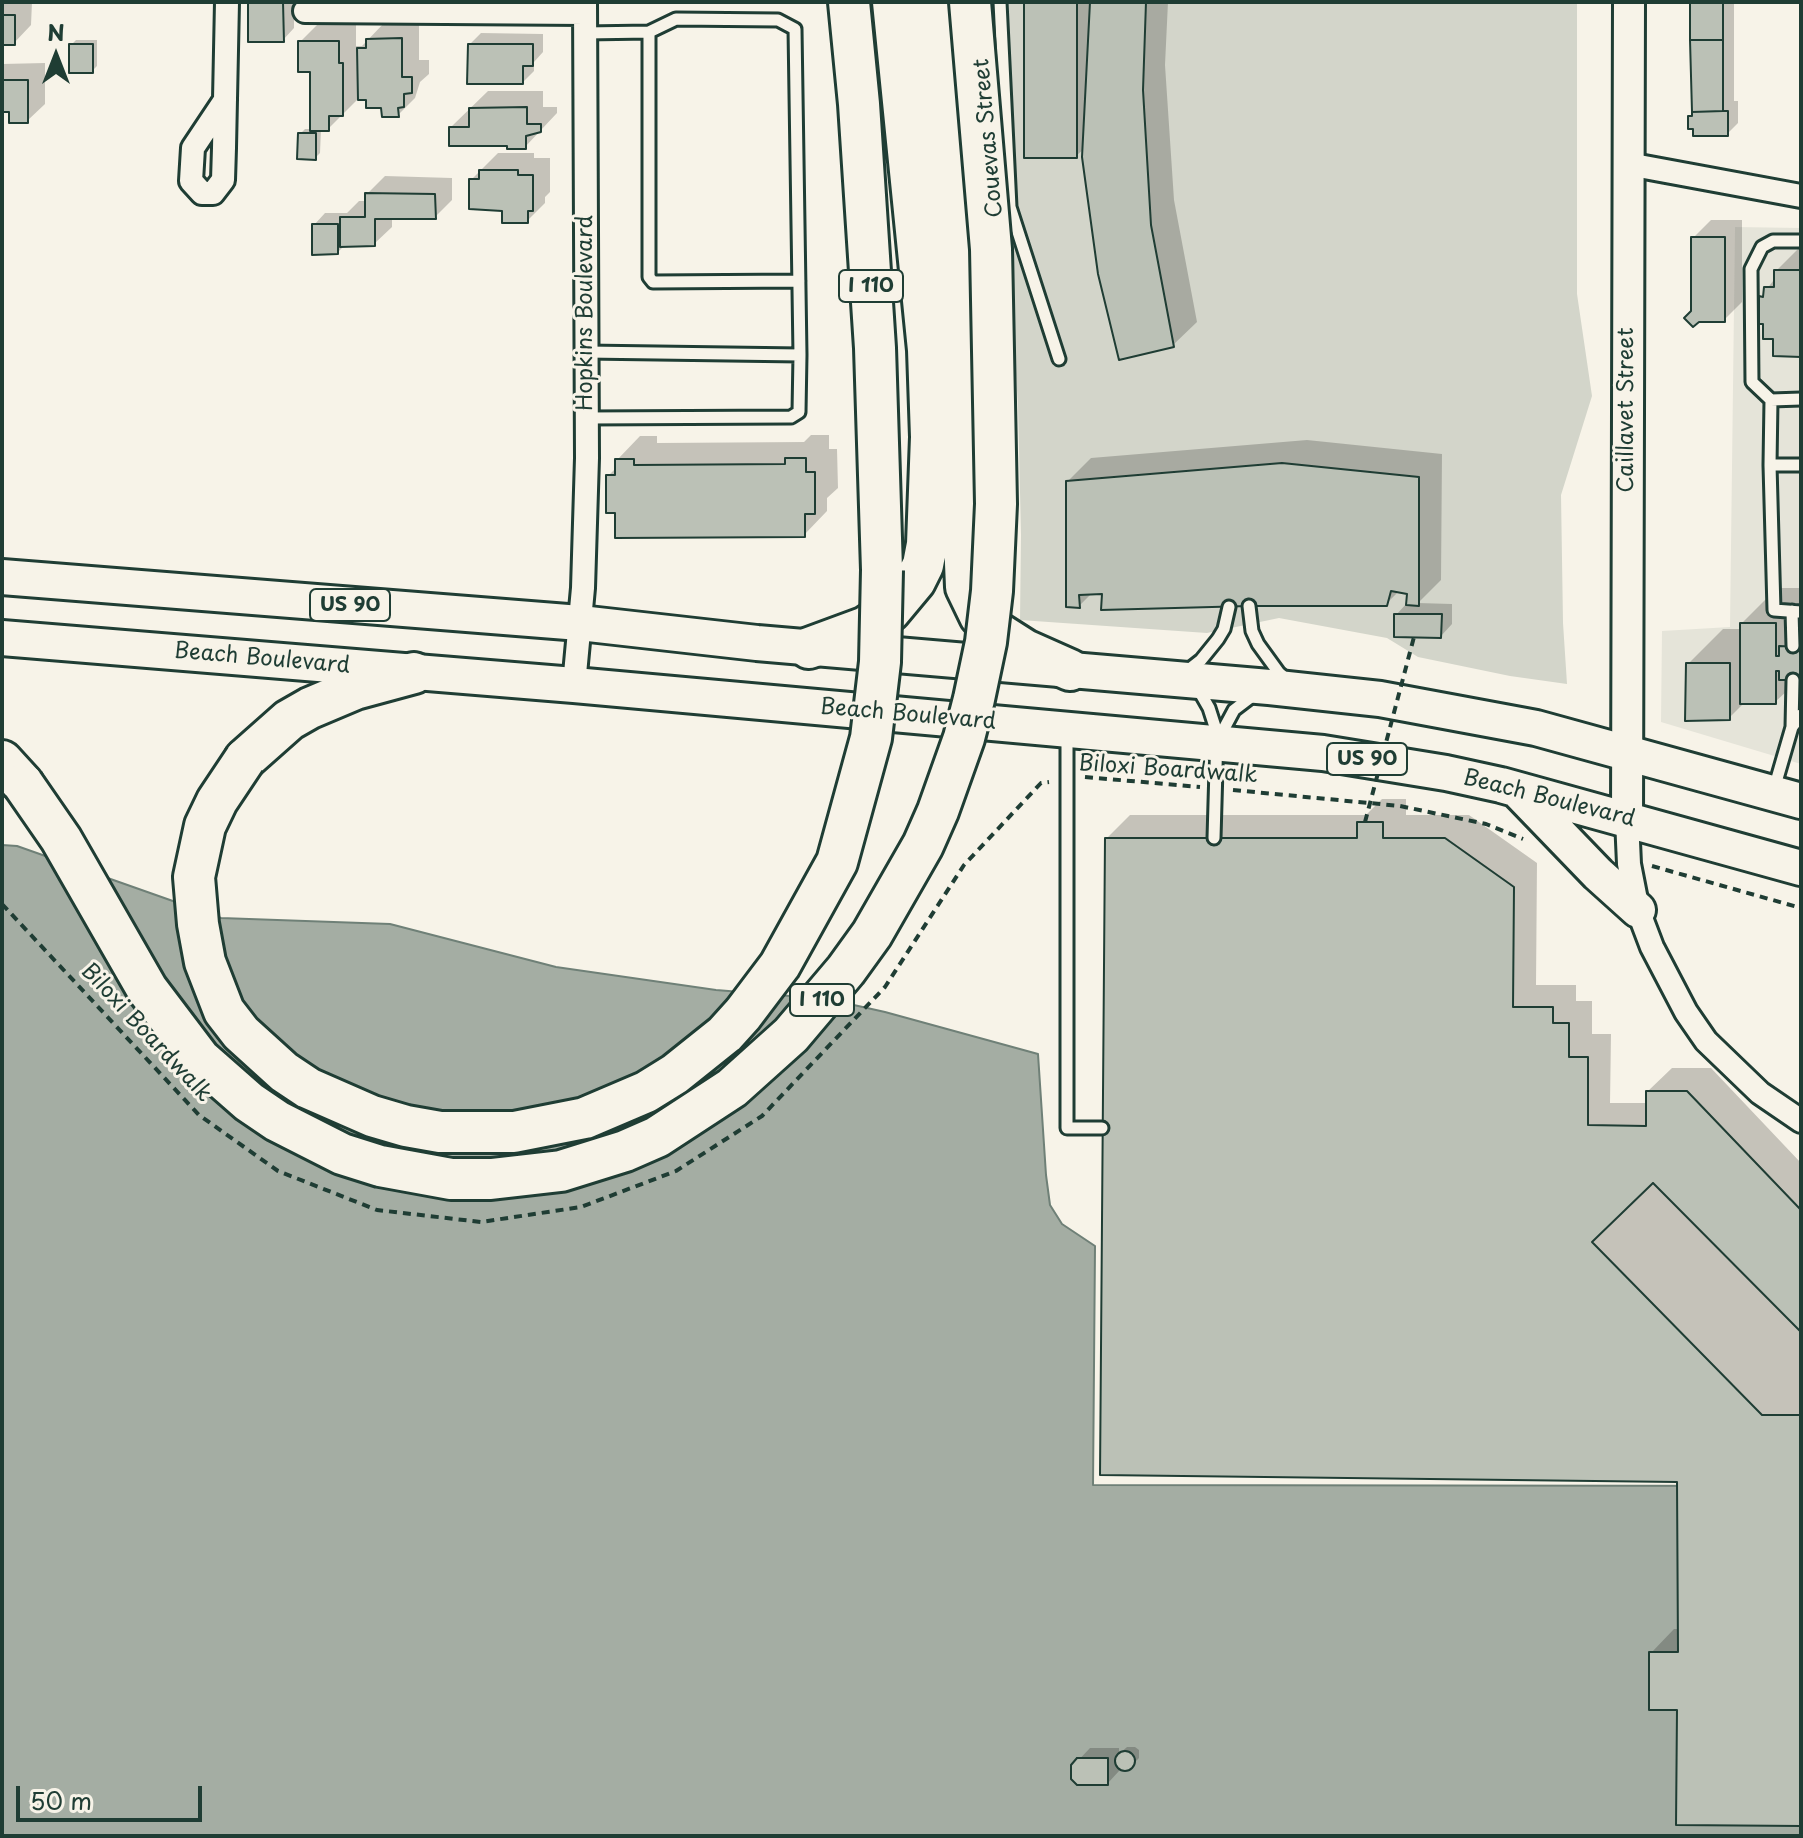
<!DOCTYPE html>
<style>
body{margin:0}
#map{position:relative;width:1803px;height:1838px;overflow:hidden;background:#f7f3e8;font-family:"Playpen Sans",sans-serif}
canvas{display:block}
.frame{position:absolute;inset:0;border:4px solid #1f3d34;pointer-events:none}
.north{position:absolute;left:16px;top:16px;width:80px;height:80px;-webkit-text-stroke:6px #f7f3e8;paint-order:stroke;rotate:0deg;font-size:22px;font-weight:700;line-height:32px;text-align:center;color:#1f3d34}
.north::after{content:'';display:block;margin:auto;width:28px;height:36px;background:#1f3d34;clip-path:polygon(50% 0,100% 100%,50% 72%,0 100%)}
.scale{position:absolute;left:16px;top:1786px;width:186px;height:36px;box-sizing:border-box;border:4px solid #1f3d34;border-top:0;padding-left:10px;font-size:24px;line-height:28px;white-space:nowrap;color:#1f3d34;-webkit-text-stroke:6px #f7f3e8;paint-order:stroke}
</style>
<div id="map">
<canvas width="1803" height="1838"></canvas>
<div class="frame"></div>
<div class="north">N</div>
<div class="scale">50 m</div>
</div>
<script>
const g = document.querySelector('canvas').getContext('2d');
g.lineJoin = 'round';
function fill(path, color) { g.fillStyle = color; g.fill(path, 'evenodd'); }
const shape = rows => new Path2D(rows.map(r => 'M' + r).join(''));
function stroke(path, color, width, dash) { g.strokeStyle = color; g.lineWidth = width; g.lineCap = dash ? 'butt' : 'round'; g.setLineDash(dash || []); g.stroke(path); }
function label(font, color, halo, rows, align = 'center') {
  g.font = font + ' "Playpen Sans",sans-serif'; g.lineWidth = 6; g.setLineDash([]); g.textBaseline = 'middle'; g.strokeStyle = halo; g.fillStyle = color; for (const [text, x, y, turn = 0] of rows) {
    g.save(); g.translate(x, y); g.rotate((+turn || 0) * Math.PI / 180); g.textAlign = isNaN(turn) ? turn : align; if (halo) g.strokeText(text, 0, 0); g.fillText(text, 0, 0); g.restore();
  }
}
const built = shape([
 [1735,227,1801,228,1801,764,1661,722,1662,631,1730,627]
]);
const green = shape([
 [996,2,1577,2,1577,294,1592,396,1561,495,1563,623,1567,684,1510,676,1418,657,1387,638,1279,618,1207,633,1020,620,1021,535,1018,406,998,89,1000,48]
]);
const water = shape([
 [2,845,17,846,221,918,390,924,556,967,716,990,827,999,885,1012,1038,1054,1046,1175,1050,1205,1062,1224,1095,1246,1093,1485,1801,1486,1801,1836,2,1836,2,845]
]);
const shadow = shape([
 [2,2,32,2,31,25,14,43,2,43],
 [250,2,294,2,294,28,283,40],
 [1026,2,1168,2,1165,65,1174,200,1197,322,1173,345,1085,148,1076,156],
 [1692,2,1734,2,1734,101,1738,101,1738,123,1727,134,1690,117,1694,112],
 [419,21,419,60,429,60,429,74,420,82,415,98,398,115,368,98,359,98,328,129,321,129,320,153,315,158,300,134,305,129,312,129,312,70,300,42,317,25,356,25,356,46,362,46,385,22],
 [481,33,543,34,543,52,534,62,534,71,523,82,470,44],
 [76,40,97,40,97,66,92,71,71,45],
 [45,63,45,104,27,121,11,110,2,110,2,64],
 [488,91,543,91,543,107,557,107,557,113,525,147,451,127],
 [498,153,534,153,534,158,550,158,550,192,545,197,545,203,527,221,504,209,471,180],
 [385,176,452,178,452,200,435,217,392,217,392,227,374,244,345,245,337,253,314,225,325,213,347,213,359,201,367,201,367,194],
 [1711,220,1742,220,1742,302,1724,320,1693,312,1693,238],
 [1800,247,1801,247,1801,355,1775,337,1761,297,1776,277,1776,271],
 [811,435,829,435,829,449,837,449,838,488,827,498,827,511,804,535,617,511,608,476,617,467,617,460,640,436,657,436,657,443,804,442],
 [1307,440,1442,454,1441,580,1418,603,1452,604,1452,624,1441,636,1396,615,1407,603,1409,592,1400,590,1386,604,1093,592,1079,606,1068,481,1091,458],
 [1777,588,1801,588,1801,678,1775,702,1745,702,1729,718,1688,664,1723,629,1742,629,1742,623],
 [1382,799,1406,799,1406,815,1469,815,1537,863,1536,985,1576,985,1576,1001,1592,1001,1592,1034,1611,1034,1610,1103,1648,1103,1648,1091,1672,1068,1711,1068,1801,1163,1801,1824,1679,1708,1651,1653,1674,1629,1680,1629,1679,1480,1107,838,1130,815,1366,815],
 [1127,1747,1135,1747,1139,1750,1139,1758,1129,1768,1119,1768,1119,1771,1108,1783,1073,1766,1090,1748,1119,1748,1119,1754]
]);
const building = shape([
 [2,2,3,15,15,15,15,45,2,45,2,2],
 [248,2,283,2,284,42,248,42,248,2],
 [1024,2,1077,2,1077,158,1024,158,1024,2],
 [1090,2,1146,2,1143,90,1151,225,1174,347,1119,360,1098,274,1082,157,1090,2],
 [1690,2,1723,2,1723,40,1690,40,1690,2],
 [402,38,402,77,412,77,412,93,404,94,404,107,398,108,399,117,382,117,381,108,366,108,366,100,358,100,357,48,366,48,366,39,402,38],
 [1690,40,1723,40,1723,111,1692,112,1690,40],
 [298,41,339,41,339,63,343,63,343,116,329,116,329,131,310,131,310,72,298,72,298,41],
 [69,44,93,44,93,73,69,73,69,44],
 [468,44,533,44,533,66,523,66,523,84,467,84,468,44],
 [2,80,28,80,28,123,9,123,9,112,2,112,2,80],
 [527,107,527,124,541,124,541,132,526,136,526,149,507,149,507,146,449,146,449,127,469,127,469,108,527,107],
 [1723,111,1728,111,1728,136,1693,136,1693,129,1688,129,1688,116,1692,116,1692,112,1723,111],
 [298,133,316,133,316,160,297,159,298,133],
 [479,170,518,170,518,175,533,175,533,211,528,211,528,223,502,223,502,211,469,209,469,179,479,179,479,170],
 [365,193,435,194,436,219,375,219,375,246,340,247,340,217,365,217,365,193],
 [312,224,338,224,338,254,312,255,312,224],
 [1691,237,1725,237,1725,322,1699,322,1693,327,1684,318,1691,311,1691,237],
 [1774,270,1801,270,1801,357,1773,356,1773,339,1763,339,1763,324,1759,324,1759,296,1763,297,1764,287,1774,287,1774,270],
 [785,458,806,458,806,472,815,472,815,514,805,514,805,537,615,538,615,513,606,513,606,475,615,475,615,459,634,459,634,465,785,464,785,458],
 [1282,463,1419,477,1419,606,1406,605,1407,594,1391,591,1387,606,1249,606,1101,610,1102,594,1079,595,1080,608,1066,607,1066,481,1282,463],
 [1394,614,1442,614,1441,638,1394,637,1394,614],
 [1740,623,1776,623,1776,656,1779,656,1779,646,1801,647,1801,680,1779,680,1779,671,1776,671,1776,704,1740,704,1740,623],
 [1686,663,1730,663,1730,720,1685,721,1686,663],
 [1357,822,1383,822,1383,838,1445,838,1514,887,1513,1007,1553,1007,1553,1023,1569,1023,1569,1057,1588,1057,1588,1125,1646,1126,1646,1091,1687,1091,1801,1210,1801,1826,1676,1825,1677,1710,1649,1710,1649,1652,1678,1652,1677,1482,1100,1475,1105,838,1357,838,1357,822],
 [1653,1183,1801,1332,1801,1415,1762,1415,1592,1242,1653,1183],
 '1115 1761a10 10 0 1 1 20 0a10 10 0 1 1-20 0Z',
 [1077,1758,1108,1758,1108,1785,1077,1785,1071,1779,1071,1765,1077,1758]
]);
const path = shape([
 [1085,777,1200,787],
 [1233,790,1400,806,1486,824,1523,839],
 [1652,866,1801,908],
 [2,904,199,1115,278,1171,377,1210,481,1222,581,1207,676,1171,762,1116,885,987,964,865,1041,783,1049,782]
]);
const service = shape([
 [1000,2,1010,207,1059,359],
 [649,32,649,277,653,282,799,281],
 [585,33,649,32,676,19,778,20,795,29,800,355],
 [1801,241,1773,241,1762,247,1751,269,1752,382,1771,400,1770,465,1801,465],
 [586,352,800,355,799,412,791,417,586,418],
 [1771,400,1801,399],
 [1770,465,1774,610,1801,612],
 [1249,606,1252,631,1258,644,1279,673,1287,680],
 [1792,611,1793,646],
 [1187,671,1201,660,1218,639,1224,629,1229,607],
 [1197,687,1209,708,1217,733,1214,838],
 [1792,727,1793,680],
 [1067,734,1067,1128,1102,1128],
 [1219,738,1234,710,1255,694],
 [1774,789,1792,727,1801,715]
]);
const minor = shape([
 [305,11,585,13],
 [225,100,193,148,191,181,202,193,213,193,223,180,224,148,227,2],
 [1628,164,1801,196],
 [574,685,583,588,587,458,585,2],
 [1627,819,1629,864,1638,910,1652,947,1686,1012,1706,1041,1760,1093,1801,1121]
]);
const secondary = shape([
 [1627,819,1629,2]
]);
const primary = shape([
 [2,577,580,623,757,643,1269,687,1380,699,1536,728,1801,801],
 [2,638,574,685,1323,753,1446,773,1501,785,1801,868],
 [1518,791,1598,874,1638,910]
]);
const motorway = shape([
 [849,2,859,104,875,348,882,570],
 [928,2,938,82,952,254,966,587,980,616,992,629,1025,650,1070,670],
 [809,648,866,627,890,611,915,581,923,565,927,544,931,437,928,350,893,2],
 [245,759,289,720,310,708,355,689,414,673],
 [2,761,23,784]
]);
const pathBridge = shape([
 [1365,822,1414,637]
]);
const motorwayBridge = shape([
 [245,759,217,801,205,826,194,877,198,924,205,962,224,1011,241,1033,284,1072,308,1088,372,1116,406,1126,440,1132,514,1132,585,1118,646,1092,675,1074,725,1034,743,1014,780,965,837,862,871,738,880,662,882,570],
 [23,784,61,839,147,989,200,1059,249,1102,277,1121,342,1154,380,1166,451,1179,491,1179,561,1171,625,1151,657,1137,732,1088,791,1035,846,970,872,934,923,845,938,811,964,738,974,699,986,642,992,591,996,504,991,249,970,2]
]);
const shields = [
 [871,286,64],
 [350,605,80],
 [1367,759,80],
 [822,1000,64]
];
const shieldNames = [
 ["I 110",871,286],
 ["US 90",350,605],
 ["US 90",1367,759],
 ["I 110",822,1000]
];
const streetNames = [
 ["Couevas Street",989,138,-95],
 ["Hopkins Boulevard",586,313,-90],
 ["Caillavet Street",1627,410,-90],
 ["Beach Boulevard",262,659,5],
 ["Beach Boulevard",908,715,5],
 ["Biloxi Boardwalk",1168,770,4],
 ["Beach Boulevard",1549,799,14],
 ["Biloxi Boardwalk",146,1033,47]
];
fill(built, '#e5e4d9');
fill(green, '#d3d5ca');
fill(water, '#a4ada3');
stroke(water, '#6f8077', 2);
fill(shadow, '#0003');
fill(building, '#bbc1b6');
stroke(building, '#1f3d34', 2);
stroke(service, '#1f3d34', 17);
stroke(minor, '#1f3d34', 28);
stroke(secondary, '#1f3d34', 36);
stroke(primary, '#1f3d34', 40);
stroke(motorway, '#1f3d34', 46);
stroke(path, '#1f3d34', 4, [8, 6]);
stroke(service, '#f7f3e8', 11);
stroke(minor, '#f7f3e8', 22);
stroke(secondary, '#f7f3e8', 30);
stroke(primary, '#f7f3e8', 34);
stroke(motorway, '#f7f3e8', 40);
stroke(motorwayBridge, '#1f3d34', 46, []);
stroke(pathBridge, '#1f3d34', 4, [8, 6]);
stroke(motorwayBridge, '#f7f3e8', 40);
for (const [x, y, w] of shields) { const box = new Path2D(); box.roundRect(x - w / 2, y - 16, w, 32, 6); g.fillStyle = '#f7f3e8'; g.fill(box); stroke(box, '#1f3d34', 2); }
label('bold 20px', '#1f3d34', null, shieldNames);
label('22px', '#1f3d34', '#f7f3e8', streetNames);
</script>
